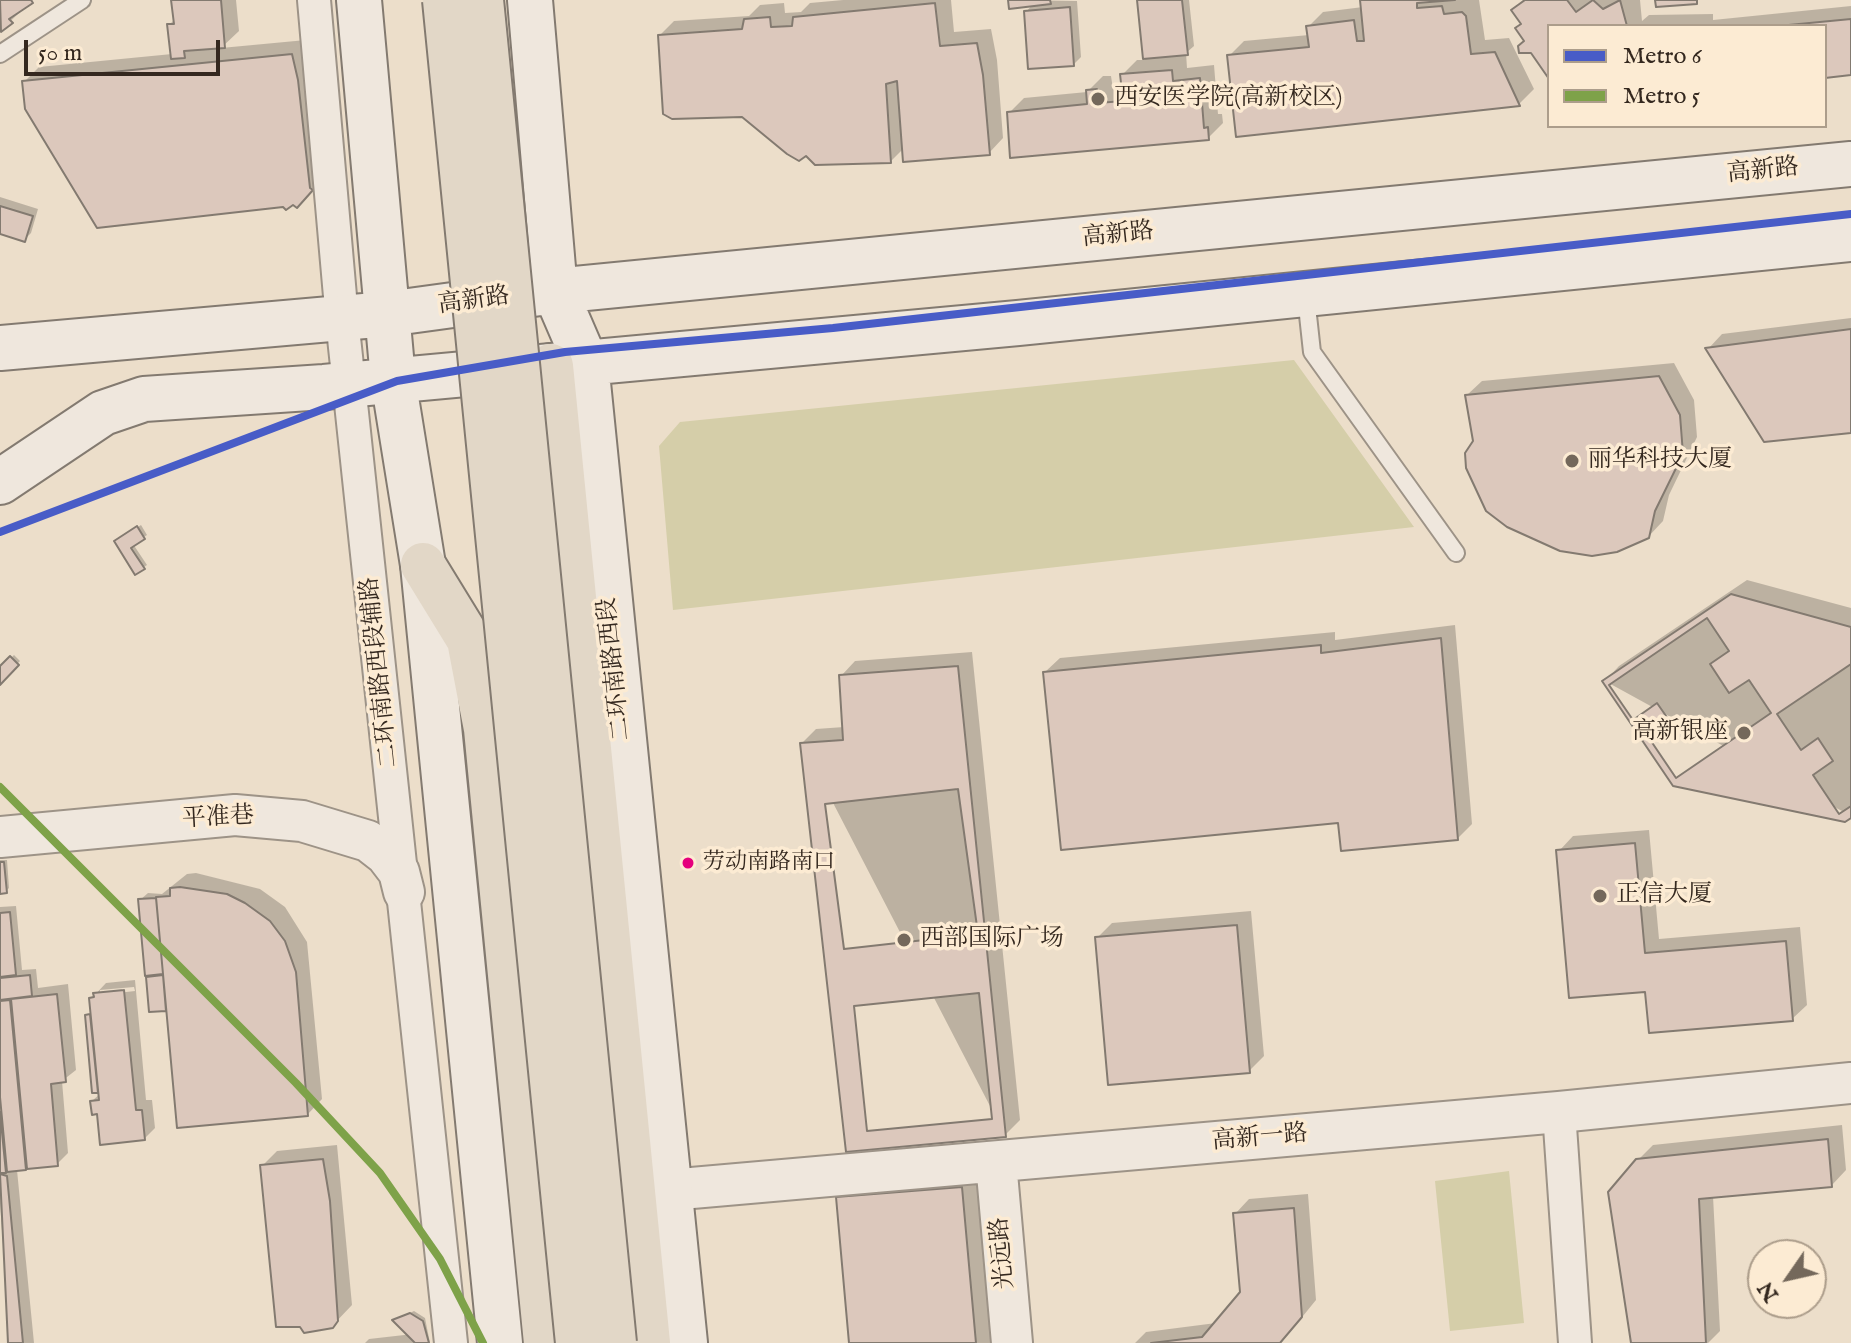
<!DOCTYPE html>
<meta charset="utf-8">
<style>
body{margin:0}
#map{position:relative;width:1851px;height:1343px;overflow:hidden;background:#ecdeca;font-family:"IM FELL English",serif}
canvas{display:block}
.legend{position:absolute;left:1547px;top:24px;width:280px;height:104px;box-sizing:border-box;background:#fcebd3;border:2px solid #ac9d8b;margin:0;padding:10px 14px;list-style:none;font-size:24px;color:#34281f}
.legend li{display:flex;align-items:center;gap:16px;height:40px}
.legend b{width:40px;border:2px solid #ac9d8b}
.north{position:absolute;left:1747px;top:1239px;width:80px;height:80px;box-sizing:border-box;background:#fcebd3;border:2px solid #ac9d8b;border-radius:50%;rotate:236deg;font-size:22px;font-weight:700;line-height:32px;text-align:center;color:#34281f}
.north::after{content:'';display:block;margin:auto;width:28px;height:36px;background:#74685b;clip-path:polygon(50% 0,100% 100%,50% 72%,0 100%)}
.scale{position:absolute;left:24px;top:40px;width:196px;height:36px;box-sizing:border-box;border:4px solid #34281f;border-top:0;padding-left:10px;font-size:24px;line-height:28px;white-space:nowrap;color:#34281f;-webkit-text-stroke:6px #fcebd3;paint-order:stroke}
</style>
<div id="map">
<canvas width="1851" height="1343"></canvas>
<ul class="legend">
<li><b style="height:10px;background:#485cc7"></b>Metro 6</li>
<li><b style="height:10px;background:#7ea249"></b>Metro 5</li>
</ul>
<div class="north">N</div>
<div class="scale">50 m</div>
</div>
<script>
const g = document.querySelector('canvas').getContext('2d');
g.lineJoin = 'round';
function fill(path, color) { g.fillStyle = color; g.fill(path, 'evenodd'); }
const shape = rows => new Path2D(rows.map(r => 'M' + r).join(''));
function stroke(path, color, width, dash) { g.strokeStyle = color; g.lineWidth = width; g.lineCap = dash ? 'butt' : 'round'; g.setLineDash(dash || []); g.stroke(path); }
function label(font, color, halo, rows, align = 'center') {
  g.font = font + ' "IM FELL English","Noto Serif SC",serif'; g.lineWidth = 7; g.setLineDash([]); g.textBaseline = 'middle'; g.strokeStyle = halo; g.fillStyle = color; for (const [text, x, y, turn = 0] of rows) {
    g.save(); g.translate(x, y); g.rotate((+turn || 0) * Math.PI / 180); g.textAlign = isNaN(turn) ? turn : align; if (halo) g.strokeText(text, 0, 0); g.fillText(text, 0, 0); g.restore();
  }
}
const green = shape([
 [1294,360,1414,527,673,610,659,446,680,422],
 [1509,1171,1524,1323,1450,1331,1435,1181]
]);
const shadow = shape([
 [0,0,33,0,2,29],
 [173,0,236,0,239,31,221,48,306,40,326,174,311,191,24,82,39,67,172,54,169,25,175,19],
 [843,0,951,0,954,32,991,29,997,60,1003,138,989,153,904,148,891,161,806,153,659,36,674,21,749,16,760,5,784,3,785,13,801,12,810,3],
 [1010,0,1077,1,1081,57,1074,64,1026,12,1033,4],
 [1139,0,1189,0,1194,46,1186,53,1187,68,1214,65,1218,114,1222,114,1223,123,1208,138,1009,113,1024,98,1087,92,1103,76,1111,76,1113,89,1123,88,1122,75,1137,60,1145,60],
 [1362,0,1479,0,1485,40,1509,38,1534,89,1519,104,1238,134,1229,56,1244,41,1309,35,1308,27,1323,12,1363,7],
 [1523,0,1640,0,1642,21,1649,15,1713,14,1713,20,1851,6,1851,73,1825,76,1825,26,1549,26,1549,75,1526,41,1523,23,1513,10],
 [0,197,38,209,31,233,24,240,0,232],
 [1851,318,1851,431,1708,349,1722,334],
 [1674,363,1694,400,1697,437,1669,495,1663,521,1648,537,1475,442,1467,395,1482,381],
 [141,525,147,535,133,544,147,565,144,567,120,539],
 [1747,580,1851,608,1851,816,1605,681,1619,666],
 [1455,625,1472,824,1458,838,1340,821,1045,672,1060,658,1335,632,1335,640],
 [972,652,1020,1120,1005,1135,802,743,816,729,844,727,841,676,855,661],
 [14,655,20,661,0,682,0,669],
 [1649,830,1659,939,1800,927,1807,1005,1792,1019,1647,989,1559,851,1573,836],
 [0,860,7,860,9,888,6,891,0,892],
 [196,873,260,889,285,907,307,942,322,1099,308,1114,168,1006,166,1009,148,977,152,973,140,900,148,893,162,894,187,874],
 [16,906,22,970,36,969,38,988,68,984,76,1070,62,1081,68,1153,57,1164,17,1170,34,1343,10,1343,0,1203,0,907],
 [1251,911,1264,1056,1249,1071,1097,938,1112,923],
 [135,980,146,1100,152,1100,155,1128,144,1139,99,1112,92,1101,101,1093,100,1088,97,1091,87,1016,93,1012,91,999,106,983],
 [134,987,135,991,100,995,100,990],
 [1842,1125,1846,1170,1832,1185,1713,1196,1720,1331,1708,1343,1633,1343,1638,1160,1653,1145],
 [337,1145,352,1305,332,1326,262,1166,277,1151],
 [976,1173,991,1343,851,1343,838,1198,853,1183],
 [1308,1194,1316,1300,1281,1343,1135,1343,1146,1332,1216,1323,1242,1293,1235,1214,1249,1199],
 [414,1311,425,1318,430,1343,365,1343,369,1339,413,1334,395,1320]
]);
const building = shape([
 [0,0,31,0,33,3,9,19,13,23,1,32,0,0],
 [171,0,221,0,225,48,184,51,185,58,171,59,167,24,174,24,171,0],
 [1008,0,1050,0,1051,4,1009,9,1008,0],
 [1137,0,1182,0,1188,55,1143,59,1137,0],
 [1360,0,1455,0,1417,3,1417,8,1442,6,1444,14,1462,12,1466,16,1471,54,1495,52,1520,106,1236,137,1227,55,1309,47,1306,26,1354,20,1357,41,1364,41,1360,0],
 [1525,0,1567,0,1576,12,1593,0,1603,9,1620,0,1627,26,1549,26,1549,79,1531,53,1519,53,1518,46,1524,41,1515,28,1521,24,1511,10,1525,0],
 [1655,0,1697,0,1697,4,1656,7,1655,0],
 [935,3,940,46,977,43,983,75,990,155,903,162,897,81,886,84,891,163,815,165,806,156,799,161,787,154,742,117,672,119,663,114,658,35,742,29,744,19,770,17,771,27,792,26,793,17,935,3],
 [1070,7,1074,66,1028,69,1024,11,1070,7],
 [1851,19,1851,75,1825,78,1825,26,1778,26,1851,19],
 [292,54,298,80,310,188,313,190,297,208,293,205,286,210,283,207,97,228,25,109,22,81,292,54],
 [1172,70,1173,81,1200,78,1204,128,1208,127,1209,140,1010,158,1007,112,1087,104,1086,90,1097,89,1098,103,1123,101,1120,74,1172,70],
 [0,206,33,216,25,242,0,234,0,206],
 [1851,329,1851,433,1764,442,1705,348,1851,329],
 [1659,376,1680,415,1683,454,1655,511,1649,538,1617,552,1592,556,1560,551,1507,527,1486,511,1466,468,1465,453,1473,441,1465,395,1659,376],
 [137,526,145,539,131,548,145,569,135,575,114,541,137,526],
 [1731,594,1851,627,1851,818,1845,822,1673,786,1602,681,1731,594],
 [1707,618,1729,651,1710,664,1729,693,1749,680,1771,713,1676,778,1651,741,1673,726,1657,703,1633,720,1609,685,1707,618],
 [1441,638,1458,840,1341,851,1338,823,1061,850,1043,672,1321,645,1321,653,1441,638],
 [10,656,19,665,0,685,0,666,10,656],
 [1851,664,1851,806,1839,814,1813,775,1833,761,1818,738,1801,750,1777,714,1851,664],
 [958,666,1006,1137,846,1152,800,743,843,740,839,675,958,666],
 [958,789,978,934,844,949,825,804,958,789],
 [1635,843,1645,953,1786,941,1793,1021,1649,1033,1645,992,1569,998,1556,850,1635,843],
 [0,862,4,862,7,893,0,894,0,862],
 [180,887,227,894,245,903,270,921,285,941,296,972,308,1116,177,1128,156,897,170,896,170,888,180,887],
 [156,898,163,974,145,976,138,899,156,898],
 [10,912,16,975,0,977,0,913,10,912],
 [1237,925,1250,1073,1108,1085,1095,937,1237,925],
 [30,975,32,996,0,1000,0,978,30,975],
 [163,975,166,1011,149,1012,146,977,163,975],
 [124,990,136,1110,142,1110,145,1140,100,1145,97,1114,92,1115,90,1101,99,1100,89,998,94,997,93,993,124,990],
 [979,993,992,1119,867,1131,854,1006,979,993],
 [57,994,66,1082,51,1084,58,1166,27,1169,11,999,57,994],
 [10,1000,26,1170,7,1172,0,1097,0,1001,10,1000],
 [90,1014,98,1093,92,1093,85,1015,90,1014],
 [0,1112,6,1173,0,1173,0,1112],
 [1828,1139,1832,1187,1699,1199,1706,1343,1631,1343,1608,1192,1636,1159,1828,1139],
 [323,1159,330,1201,338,1321,333,1328,304,1333,300,1327,276,1327,260,1165,323,1159],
 [0,1174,7,1176,23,1343,8,1343,0,1174],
 [962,1187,976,1343,849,1343,836,1197,962,1187],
 [1294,1208,1302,1317,1280,1343,1151,1343,1202,1337,1240,1292,1233,1213,1294,1208],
 [410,1313,423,1321,429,1343,415,1343,392,1320,410,1313]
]);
const service = shape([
 [0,54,82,0],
 [1306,297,1312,352,1456,553]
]);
const minor = shape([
 [314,0,342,319,451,1343],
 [1559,1112,1575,1343]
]);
const tertiary = shape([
 [0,837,235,815,302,821,368,841,386,855,399,872,404,892],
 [996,1162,1012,1343],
 [669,1190,1559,1112,1851,1083]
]);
const secondary = shape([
 [359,0,393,379,423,565,500,1343],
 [530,0,555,291,586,363,685,1343],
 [0,348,387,314,555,291,1851,164],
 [0,482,103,413,144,399,324,387,1018,323,1851,239]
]);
const trunk = shape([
 [551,366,648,1343],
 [423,565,469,640,486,729,546,1343]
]);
const trunkBridge = shape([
 [445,0,578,1343],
 [481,0,614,1343]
]);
const metro1 = shape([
 [0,532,397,381,565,352,833,328,1851,214]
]);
const metro2 = shape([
 [0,787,296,1083,380,1173,440,1259,483,1343]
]);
const markers = [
 [1098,99,8,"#74685b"],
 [1572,461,8,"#74685b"],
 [1744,733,8,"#74685b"],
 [688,863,7,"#e5007d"],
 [1600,896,8,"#74685b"],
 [904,940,8,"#74685b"]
];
const busNames = [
 ["劳动南路南口",703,863]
];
const poiNames = [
 ["西安医学院(高新校区)",1114,99],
 ["丽华科技大厦",1588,461],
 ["高新银座",1728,733,"right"],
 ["正信大厦",1616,896],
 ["西部国际广场",920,940]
];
const streetNames = [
 ["高新路",1763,172,-6],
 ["高新路",1118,236,-6],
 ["高新路",474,302,-8],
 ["二环南路西段",616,669,-96],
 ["二环南路西段辅路",381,672,-96],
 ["平准巷",218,819,-3],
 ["高新一路",1260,1139,-5],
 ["光远路",1004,1253,-95]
];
fill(green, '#d5cea9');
fill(shadow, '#0003');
fill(building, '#dcc8bc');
stroke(building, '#837a70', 2);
stroke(service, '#9d9387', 20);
stroke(minor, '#9d9387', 36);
stroke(tertiary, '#9d9387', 44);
stroke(secondary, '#837a70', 48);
stroke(trunk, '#837a70', 48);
stroke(service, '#efe7dd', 16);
stroke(minor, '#efe7dd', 32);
stroke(tertiary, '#efe7dd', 40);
stroke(secondary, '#efe7dd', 44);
stroke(trunk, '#e2d7c7', 44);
stroke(trunkBridge, '#837a70', 48, []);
stroke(trunkBridge, '#e2d7c7', 44);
stroke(metro1, '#485cc7', 8);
stroke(metro2, '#7ea249', 8);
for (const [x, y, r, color] of markers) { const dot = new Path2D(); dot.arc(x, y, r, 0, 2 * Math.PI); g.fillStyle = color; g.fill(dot); stroke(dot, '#fcebd3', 3); }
label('22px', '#34281f', '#fcebd3', busNames, 'left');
label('24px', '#34281f', '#fcebd3', poiNames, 'left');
label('24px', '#34281f', '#fcebd3', streetNames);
</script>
